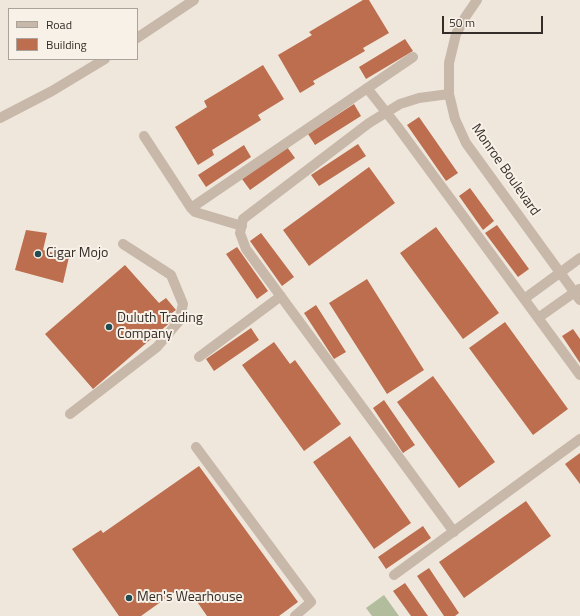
<!DOCTYPE html>
<style>
body{margin:0}
#map{position:relative;width:580px;height:616px;overflow:hidden;background:#f0e7dc;font-family:"Titillium Web",sans-serif}
canvas{display:block}
.legend{position:absolute;left:8px;top:8px;width:130px;height:52px;box-sizing:border-box;background:#f8f1e8;border:1px solid #aaa39b;margin:0;padding:5px 7px;list-style:none;font-size:12px;color:#352d28}
.legend li{display:flex;align-items:center;gap:8px;height:20px}
.legend b{width:20px;border:1px solid #aaa39b}
.scale{position:absolute;left:442px;top:16px;width:101px;height:18px;box-sizing:border-box;border:2px solid #352d28;border-top:0;padding-left:5px;font-size:12px;line-height:14px;white-space:nowrap;color:#352d28;-webkit-text-stroke:3px #f8f1e8;paint-order:stroke}
</style>
<div id="map">
<canvas width="580" height="616"></canvas>
<ul class="legend">
<li><b style="height:5px;background:#c7b8a9"></b>Road</li>
<li><b style="height:11px;background:#bc6e4e"></b>Building</li>
</ul>
<div class="scale">50 m</div>
</div>
<script>
const g = document.querySelector('canvas').getContext('2d');
g.lineJoin = 'round';
function fill(path, color) { g.fillStyle = color; g.fill(path, 'evenodd'); }
const shape = rows => new Path2D(rows.map(r => 'M' + r).join(''));
function stroke(path, color, width, dash) { g.strokeStyle = color; g.lineWidth = width; g.lineCap = dash ? 'butt' : 'round'; g.setLineDash(dash || []); g.stroke(path); }
function label(font, color, halo, rows, align = 'center') {
  g.font = font + ' "Titillium Web",sans-serif'; g.lineWidth = 4; g.setLineDash([]); g.textBaseline = 'middle'; g.strokeStyle = halo; g.fillStyle = color; for (const [text, x, y, turn = 0] of rows) {
    g.save(); g.translate(x, y); g.rotate((+turn || 0) * Math.PI / 180); g.textAlign = isNaN(turn) ? turn : align; if (halo) g.strokeText(text, 0, 0); g.fillText(text, 0, 0); g.restore();
  }
}
const green = shape([
 [384,595,399,616,372,616,366,608]
]);
const building = shape([
 [363,0,369,0,389,33,363,48,365,51,313,81,315,84,300,93,278,55,312,35,309,32],
 [405,39,413,51,366,79,359,67],
 [263,65,284,99,258,115,261,120,212,150,214,155,198,165,175,127,207,107,204,101],
 [354,104,361,116,315,145,308,134],
 [419,117,458,173,446,181,407,125],
 [358,144,366,156,319,186,311,175],
 [244,145,251,157,206,187,198,175],
 [287,147,295,158,250,190,242,179],
 [369,167,395,203,309,266,283,230],
 [470,188,494,221,483,230,459,196],
 [497,225,529,269,518,277,485,233],
 [436,227,499,313,463,339,400,253],
 [26,230,47,233,43,250,69,257,63,283,15,270],
 [261,233,294,277,282,286,250,241],
 [237,247,268,291,257,299,226,254],
 [125,265,159,303,166,298,176,310,169,315,173,320,93,389,45,334],
 [367,279,424,370,387,394,329,303],
 [316,305,346,352,334,359,304,313],
 [505,322,568,409,533,435,469,348],
 [251,328,259,340,214,371,206,359],
 [573,329,580,339,580,363,562,336],
 [274,342,290,364,295,360,341,424,304,451,242,365],
 [433,376,495,462,459,488,397,402],
 [384,400,415,445,403,453,373,408],
 [350,436,411,523,374,549,313,462],
 [580,453,580,484,565,464],
 [199,466,298,602,279,616,207,616,191,593,176,591,141,616,119,616,72,549,101,530,103,533],
 [526,501,551,536,464,598,439,562],
 [423,526,431,538,386,569,378,557],
 [429,568,459,613,455,616,444,616,417,576],
 [405,583,428,616,411,616,393,591]
]);
const minor = shape([
 [477,0,466,16,456,34,449,63,449,94,455,119,466,143,580,300],
 [137,38,194,0],
 [367,88,397,126,580,375],
 [449,94,419,98,400,104,369,123,243,219,240,233,246,249,454,532],
 [0,118,52,91,105,59],
 [144,136,191,208,195,212,242,226],
 [191,208,413,57],
 [524,299,580,258],
 [538,318,579,289],
 [199,357,281,296],
 [70,414,157,347,179,321,183,304,171,275,123,244],
 [196,447,311,602,295,616],
 [394,575,580,439]
]);
const markers = [
 [38,254,4,"#214d52"],
 [109,327,4,"#214d52"],
 [129,598,4,"#214d52"]
];
const streetNames = [
 ["Monroe Boulevard",505,170,55]
];
const poiNames = [
 ["Cigar Mojo",46,254],
 ["Duluth Trading",117,319],
 ["Company",117,335],
 ["Men's Wearhouse",137,598]
];
fill(green, '#b1bd9d');
fill(building, '#bc6e4e');
stroke(minor, '#c7b8a9', 10);
for (const [x, y, r, color] of markers) { const dot = new Path2D(); dot.arc(x, y, r, 0, 2 * Math.PI); g.fillStyle = color; g.fill(dot); stroke(dot, '#f8f1e8', 1.5); }
label('14px', '#352d28', '#f8f1e8', streetNames);
label('14px', '#352d28', '#f8f1e8', poiNames, 'left');
</script>
